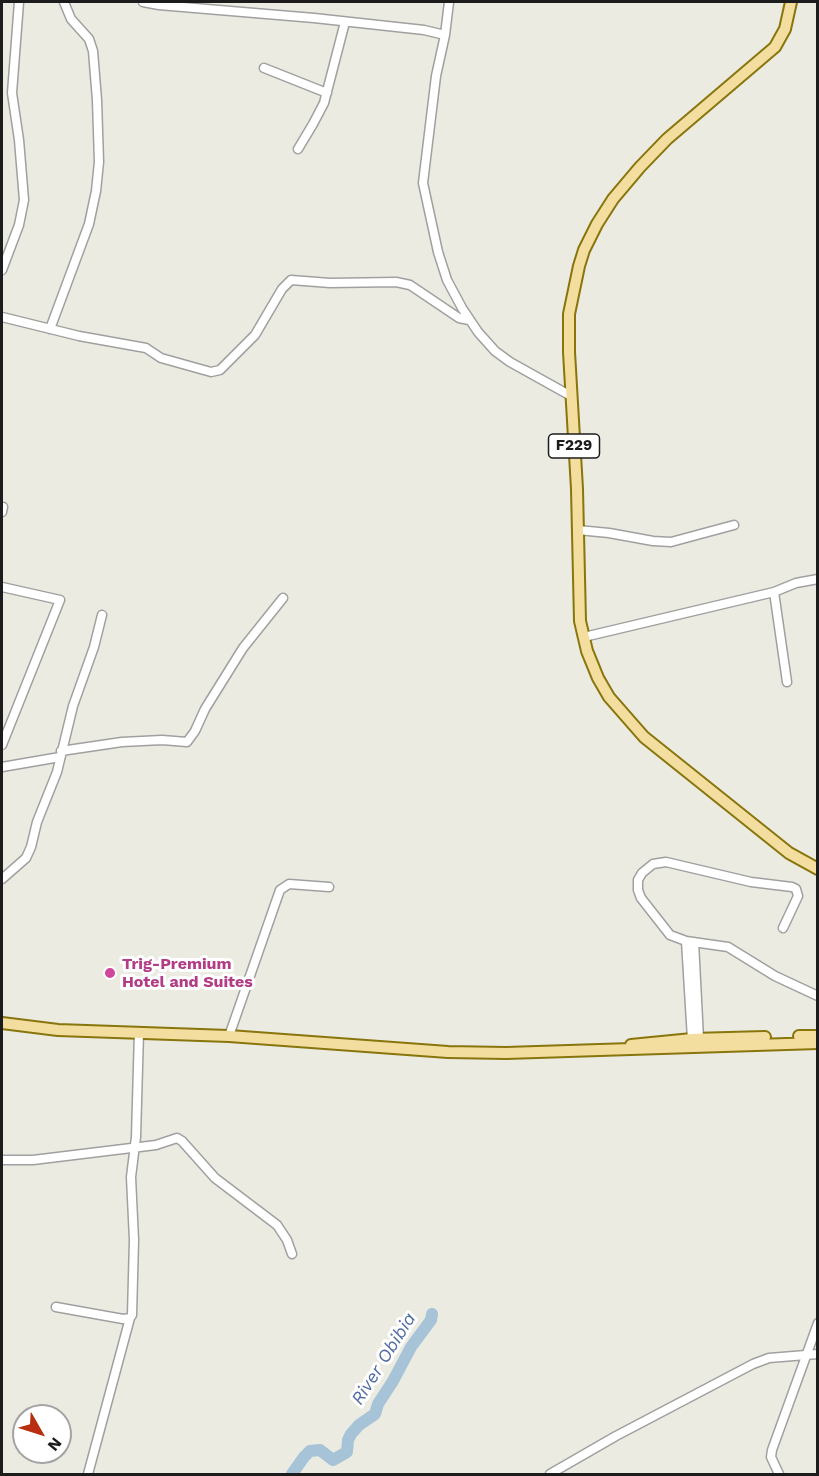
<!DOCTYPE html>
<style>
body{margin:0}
#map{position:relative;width:819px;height:1476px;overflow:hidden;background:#ecebe2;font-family:"Work Sans",sans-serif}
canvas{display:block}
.frame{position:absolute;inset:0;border:3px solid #1c1c1c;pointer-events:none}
.north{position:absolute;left:12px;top:1404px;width:60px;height:60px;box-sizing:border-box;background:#fff;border:2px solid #a4a4a4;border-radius:50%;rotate:129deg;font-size:16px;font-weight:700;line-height:24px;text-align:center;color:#1c1c1c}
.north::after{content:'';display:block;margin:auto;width:21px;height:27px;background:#b72e10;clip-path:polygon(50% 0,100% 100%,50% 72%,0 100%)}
</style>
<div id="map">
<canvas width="819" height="1476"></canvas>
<div class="frame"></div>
<div class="north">N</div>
</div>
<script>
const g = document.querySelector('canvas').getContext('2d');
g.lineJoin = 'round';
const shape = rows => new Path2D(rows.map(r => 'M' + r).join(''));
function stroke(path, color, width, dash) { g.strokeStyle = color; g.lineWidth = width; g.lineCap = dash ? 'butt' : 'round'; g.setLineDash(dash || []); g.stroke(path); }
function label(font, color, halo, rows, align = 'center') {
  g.font = font + ' "Work Sans",sans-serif'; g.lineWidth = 6; g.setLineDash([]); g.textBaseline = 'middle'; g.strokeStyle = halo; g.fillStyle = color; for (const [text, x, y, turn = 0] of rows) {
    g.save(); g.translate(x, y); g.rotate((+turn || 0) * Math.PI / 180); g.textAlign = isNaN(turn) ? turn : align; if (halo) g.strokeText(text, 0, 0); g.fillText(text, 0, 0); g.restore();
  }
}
const river = shape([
 [292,1474,304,1457,310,1451,320,1450,333,1460,347,1452,348,1440,351,1434,359,1425,375,1414,378,1404,393,1381,411,1347,431,1320,432,1314]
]);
const minor = shape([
 [143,2,159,5,314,18,424,30,445,35],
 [449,2,445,35,436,76,423,183,438,252,447,280,462,308,478,332,495,351,510,362,571,396],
 [264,68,327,93],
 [298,149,313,124,324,103,345,22],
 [2,270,19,225,24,200,19,140,12,93,19,2],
 [2,317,79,336,146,348,161,358,211,372,220,370,255,335,282,289,291,280,330,283,396,282,410,285,459,318,469,320],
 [50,329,89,224,96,191,99,162,97,100,93,51,89,39,71,19,64,2],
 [2,512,3,507],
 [578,530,609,533,653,541,671,542,734,525],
 [2,587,60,600,2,745],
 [774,592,787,682],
 [584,637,774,592,796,583,818,579],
 [61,751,122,742,162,740,187,742,195,731,205,709,243,648,283,598],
 [2,767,60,757],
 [2,879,26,858,31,847,37,822,57,772,73,706,94,647,102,615],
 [783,928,798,896,796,889,792,887,751,882,666,862,653,864,642,873,638,880,638,890,641,898,670,935,686,941,728,947,775,976,818,996],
 [686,941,692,1039],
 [694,942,699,1039],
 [229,1036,280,890,289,884,329,887],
 [2,1160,33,1160,156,1145,177,1138,182,1141,215,1178,277,1225,287,1240,292,1254],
 [56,1307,123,1319,130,1318,132,1315,134,1240,131,1177,136,1137,139,1032],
 [88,1474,130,1318],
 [550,1474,616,1436,753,1364,769,1358,818,1354],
 [779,1474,771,1457,772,1450,818,1323]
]);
const major = shape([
 [791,2,785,29,775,47,667,139,640,167,613,199,597,224,584,250,579,266,569,314,569,352,577,489,580,621,587,651,598,678,609,697,644,737,789,853,818,869],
 [2,1023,58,1030,229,1036,448,1052,506,1053,818,1043],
 [799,1036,818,1036],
 [631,1045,692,1039,765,1037]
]);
const markers = [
 [110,973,6,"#d1479c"]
];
const shields = [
 [574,446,51]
];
const shieldNames = [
 ["F229",574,446]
];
const hotelNames = [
 ["Trig-Premium",122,964],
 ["Hotel and Suites",122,982]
];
const waterNames = [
 ["River Obibia",384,1359,-58]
];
stroke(river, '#a6c3d7', 12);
stroke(minor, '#a0a0a0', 11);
stroke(major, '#88750c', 14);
stroke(minor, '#fff', 8);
stroke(major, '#f3dea0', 10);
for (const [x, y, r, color] of markers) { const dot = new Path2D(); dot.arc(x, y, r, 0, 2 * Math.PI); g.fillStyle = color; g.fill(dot); stroke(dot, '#fff', 2); }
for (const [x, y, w] of shields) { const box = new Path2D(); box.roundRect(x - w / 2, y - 12, w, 24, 4.5); g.fillStyle = '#fff'; g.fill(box); stroke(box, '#1c1c1c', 1.5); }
label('bold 15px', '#1c1c1c', null, shieldNames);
label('bold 16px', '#b23c85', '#fff', hotelNames, 'left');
label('italic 18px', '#516ba3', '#fff', waterNames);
</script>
